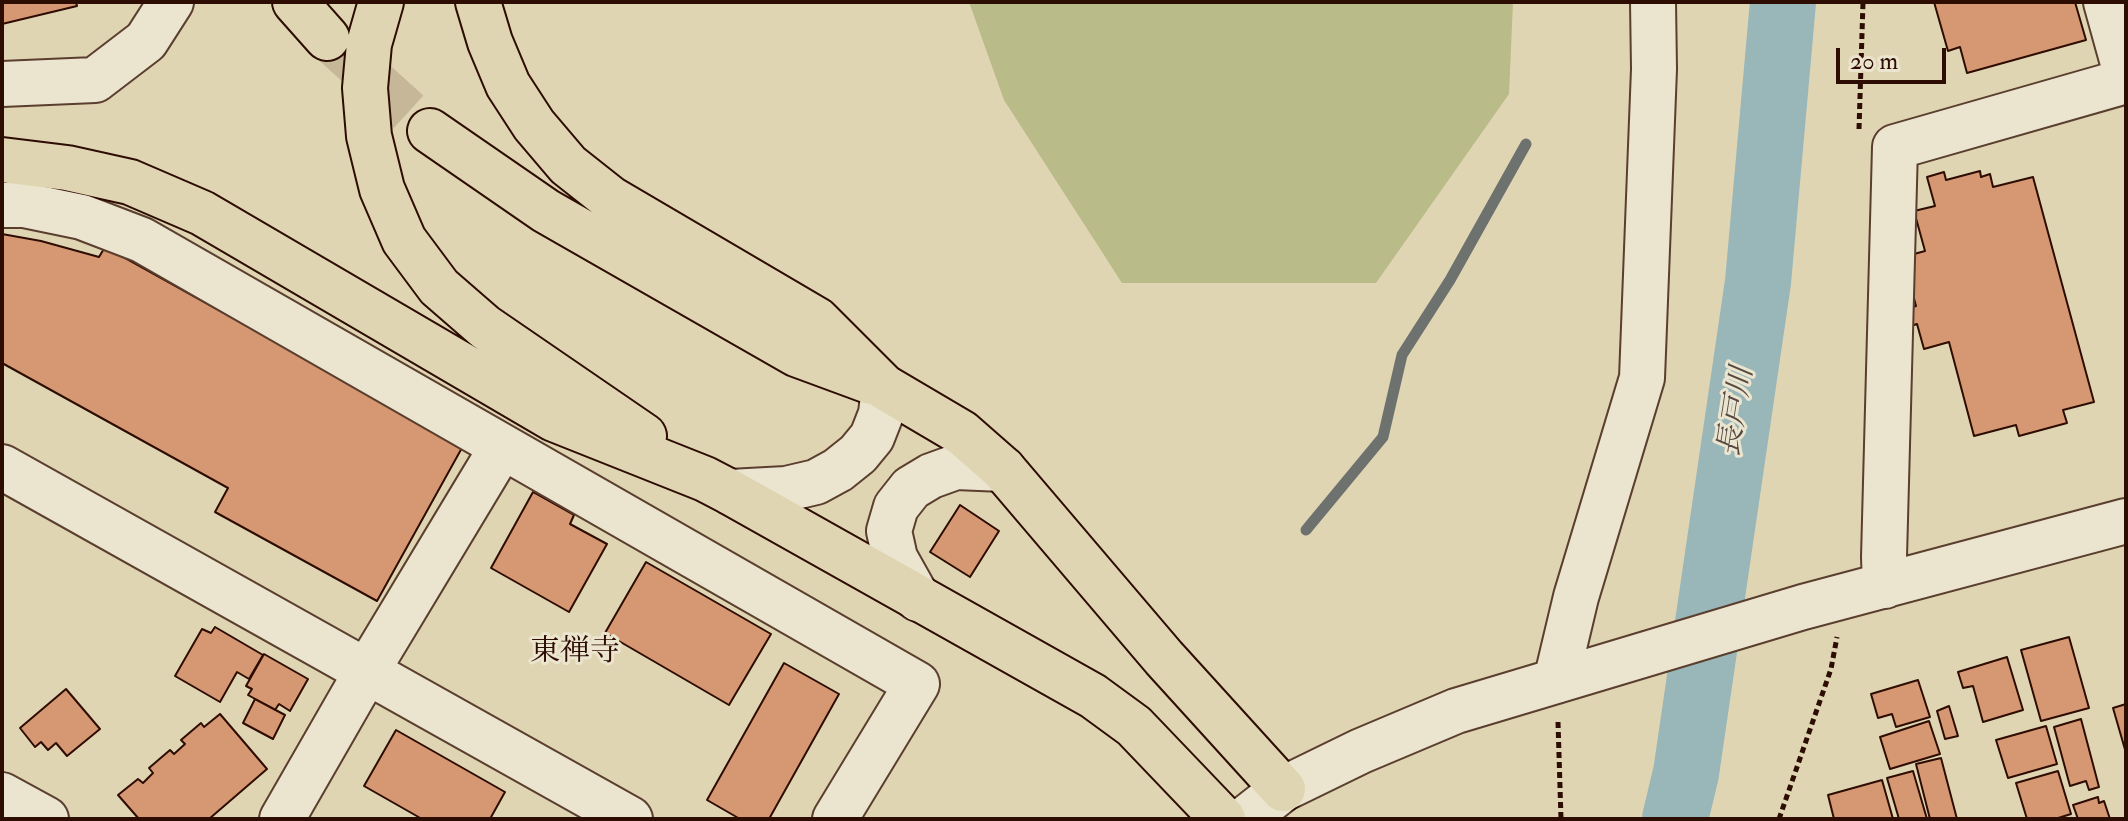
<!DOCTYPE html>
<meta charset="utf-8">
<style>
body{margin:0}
#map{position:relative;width:2128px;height:821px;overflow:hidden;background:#e0d5b3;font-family:"IM FELL Double Pica",serif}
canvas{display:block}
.frame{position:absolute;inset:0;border:4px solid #2d0c02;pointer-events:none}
.scale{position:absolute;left:1836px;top:48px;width:110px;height:36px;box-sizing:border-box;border:4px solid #2d0c02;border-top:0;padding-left:10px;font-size:24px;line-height:28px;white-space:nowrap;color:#2d0c02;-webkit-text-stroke:6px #ebe4ce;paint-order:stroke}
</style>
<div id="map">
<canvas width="2128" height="821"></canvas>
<div class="frame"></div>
<div class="scale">20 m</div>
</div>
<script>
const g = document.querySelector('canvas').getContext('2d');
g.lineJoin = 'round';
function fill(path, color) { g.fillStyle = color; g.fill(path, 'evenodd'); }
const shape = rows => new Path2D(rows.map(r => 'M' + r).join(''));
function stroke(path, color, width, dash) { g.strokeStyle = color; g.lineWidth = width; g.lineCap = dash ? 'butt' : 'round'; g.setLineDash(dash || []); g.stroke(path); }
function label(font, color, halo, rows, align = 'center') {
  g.font = font + ' "IM FELL Double Pica","Noto Serif JP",serif'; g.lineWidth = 6; g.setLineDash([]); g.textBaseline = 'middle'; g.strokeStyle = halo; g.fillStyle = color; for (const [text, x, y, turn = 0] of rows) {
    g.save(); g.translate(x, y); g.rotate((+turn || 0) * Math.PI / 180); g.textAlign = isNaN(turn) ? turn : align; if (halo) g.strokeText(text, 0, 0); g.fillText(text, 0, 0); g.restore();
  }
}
const green = shape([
 [969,2,1513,2,1509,94,1376,283,1122,283,1004,100]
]);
const stream = shape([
 [1306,530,1383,437,1402,355,1450,280,1526,144]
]);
const river = shape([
 [1675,819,1686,773,1758,282,1783,2]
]);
const building = shape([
 [2,2,76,2,77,6,2,24,2,2],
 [1934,2,2075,2,2086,40,1967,73,1960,47,1948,51,1934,2],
 [1980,171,1981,177,1990,174,1993,187,2033,177,2094,402,2063,410,2067,423,2019,436,2016,425,1974,436,1949,342,1924,349,1917,324,1911,326,1906,309,1916,306,1903,257,1925,251,1914,211,1935,206,1927,177,1944,172,1946,180,1980,171],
 [2,234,41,241,99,257,105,247,463,446,377,601,215,512,228,488,2,363,2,234],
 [533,492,574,515,570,524,607,544,569,612,491,568,533,492],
 [960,505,999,531,970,577,930,552,960,505],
 [646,562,771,634,729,705,605,633,646,562],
 [215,627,263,655,249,679,237,672,220,702,175,676,202,629,211,633,215,627],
 [2069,637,2089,708,2041,721,2021,650,2069,637],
 [264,654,308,679,290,711,279,704,275,710,248,695,252,689,246,686,264,654],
 [2007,657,2023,710,1983,722,1973,686,1963,688,1958,672,2007,657],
 [784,663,839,694,769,819,740,819,707,800,784,663],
 [1918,680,1930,717,1896,727,1892,714,1878,718,1871,694,1918,680],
 [66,689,100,729,67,756,56,743,48,750,41,742,35,747,20,728,66,689],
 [255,699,285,715,273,739,243,723,255,699],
 [2126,704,2126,753,2113,708,2126,704],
 [1949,706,1958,736,1945,739,1937,711,1949,706],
 [220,714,267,769,209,819,139,819,118,795,138,779,143,783,153,773,149,768,170,750,174,754,185,744,181,740,201,723,204,727,220,714],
 [2081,719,2099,787,2089,790,2086,781,2070,786,2054,727,2081,719],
 [1929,721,1940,754,1890,769,1880,737,1929,721],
 [2046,726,2057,764,2008,778,1996,740,2046,726],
 [396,730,505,792,490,819,422,819,364,786,396,730],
 [1941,758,1957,819,1930,819,1916,764,1941,758],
 [1913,771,1927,819,1899,819,1887,778,1913,771],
 [2058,771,2071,814,2055,819,2027,819,2016,783,2058,771],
 [1882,780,1893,819,1834,819,1828,795,1882,780],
 [2098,797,2099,803,2104,801,2110,819,2078,819,2073,805,2098,797]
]);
const highwayTunnel = shape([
 [327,38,430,131]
]);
const path = shape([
 [1859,129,1863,2],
 [1558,722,1561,819],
 [1779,819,1831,669,1837,637]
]);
const minor = shape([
 [2106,2,2126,74],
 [2,84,95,80,146,41,171,2],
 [2,205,24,205,82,217,142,240,917,684,835,819],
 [2,467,630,819],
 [730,492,786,489,816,482,838,470,858,454,872,437,881,414,884,387],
 [1885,586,1884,557,1895,147,2126,81],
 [918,599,895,558,889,531,896,507,911,488,931,476,956,467,1003,469],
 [1556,681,1576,597,1642,378,1654,69,1653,2],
 [2,795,46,819],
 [282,819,367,671,502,447],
 [1245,819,1283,789,1361,751,1456,711,1803,607,2126,521]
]);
const highway = shape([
 [295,2,327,38],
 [381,2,369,44,365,88,369,136,382,189,404,240,439,287,485,327,644,436],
 [478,2,490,42,508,85,534,125,568,165,611,199,817,320,884,387,962,433,1003,469,1164,658,1283,789],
 [430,131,546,211,796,354,872,382],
 [2,160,67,168,130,182,202,213,554,419,705,479,730,492,1093,696,1134,726,1223,819]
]);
const waterNames = [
 ["長戸川",1738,412,-81]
];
const neighbourhoodNames = [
 ["東禅寺",575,654]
];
fill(green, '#b9bb88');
stroke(stream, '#6e726f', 11);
stroke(river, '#99b6b8', 66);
fill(building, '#d69773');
stroke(building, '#2d0c02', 2);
stroke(highwayTunnel, '#c5b798', 44, [44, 22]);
stroke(minor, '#5a3e2e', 48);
stroke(highway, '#2d0c02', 48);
stroke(path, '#2d0c02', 5, [6, 4]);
stroke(minor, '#ebe4ce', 44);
stroke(highway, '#e0d5b3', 44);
label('italic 30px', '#534842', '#ebe4ce', waterNames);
label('30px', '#2d0c02', '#ebe4ce', neighbourhoodNames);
</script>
